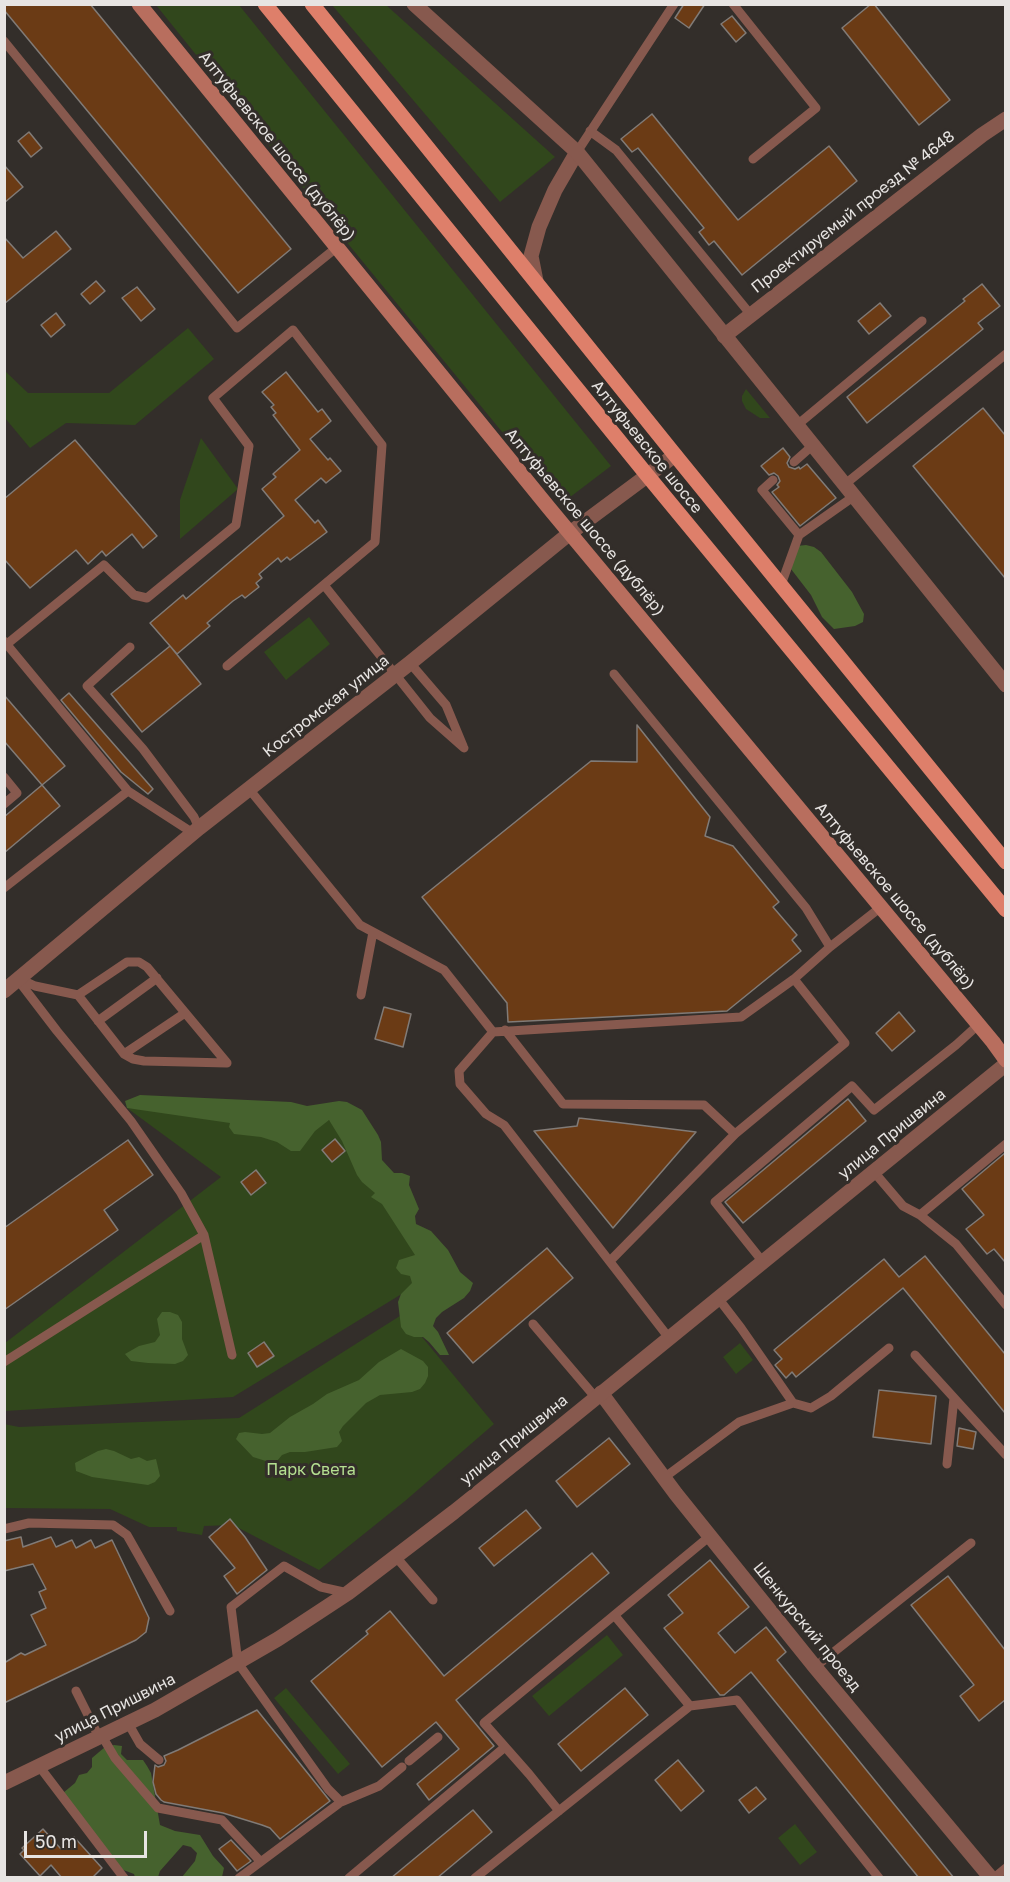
<!DOCTYPE html>
<meta charset="utf-8">
<style>
body{margin:0}
#map{position:relative;width:1010px;height:1882px;overflow:hidden;background:#332e2a;font-family:"Golos Text",sans-serif}
canvas{display:block}
.frame{position:absolute;inset:0;border:6px solid #e7e4e2;pointer-events:none}
.scale{position:absolute;left:24px;top:1831px;width:123px;height:27px;box-sizing:border-box;border:3px solid #e7e4e2;border-top:0;padding-left:8px;font-size:18px;line-height:21px;white-space:nowrap;color:#e7e4e2;-webkit-text-stroke:4px #332e2a;paint-order:stroke}
</style>
<div id="map">
<canvas width="1010" height="1882"></canvas>
<div class="frame"></div>
<div class="scale">50 m</div>
</div>
<script>
const g = document.querySelector('canvas').getContext('2d');
g.lineJoin = 'round';
function fill(path, color) { g.fillStyle = color; g.fill(path, 'evenodd'); }
const shape = rows => new Path2D(rows.map(r => 'M' + r).join(''));
function stroke(path, color, width, dash) { g.strokeStyle = color; g.lineWidth = width; g.lineCap = dash ? 'butt' : 'round'; g.setLineDash(dash || []); g.stroke(path); }
function label(font, color, halo, rows, align = 'center') {
  g.font = font + ' "Golos Text",sans-serif'; g.lineWidth = 6; g.setLineDash([]); g.textBaseline = 'middle'; g.strokeStyle = halo; g.fillStyle = color; for (const [text, x, y, turn = 0] of rows) {
    g.save(); g.translate(x, y); g.rotate((+turn || 0) * Math.PI / 180); g.textAlign = isNaN(turn) ? turn : align; if (halo) g.strokeText(text, 0, 0); g.fillText(text, 0, 0); g.restore();
  }
}
const green = shape([
 [156,5,239,5,611,466,561,504,345,240],
 [332,5,386,5,555,157,500,202],
 [188,328,214,359,135,425,66,423,30,448,5,418,5,371,28,393,109,393],
 [746,389,770,418,760,418,746,409,742,401,742,396],
 [201,438,238,489,180,539,180,500],
 [309,617,330,644,286,680,264,652],
 [127,1108,343,1121,441,1270,233,1397,5,1411,5,1343,221,1177],
 [403,1314,494,1424,405,1501,319,1570,233,1525,204,1526,202,1535,177,1531,177,1527,149,1527,110,1509,5,1508,4,1424,19,1427,239,1418],
 [740,1343,753,1360,736,1374,723,1357],
 [607,1635,623,1655,549,1716,532,1696],
 [286,1688,350,1764,338,1774,274,1698],
 [795,1824,817,1852,800,1865,778,1838]
]);
const forest = shape([
 [806,545,814,547,821,552,852,592,864,614,863,622,855,626,834,629,822,617,811,595,791,569,797,546],
 [140,1095,291,1102,307,1106,339,1101,347,1102,362,1110,378,1135,381,1142,382,1160,394,1173,402,1173,410,1176,409,1185,419,1209,415,1216,416,1224,431,1231,448,1250,460,1272,473,1283,470,1291,464,1298,442,1312,436,1318,433,1326,438,1332,449,1355,440,1355,429,1342,423,1337,414,1337,406,1334,401,1327,398,1302,401,1294,412,1283,410,1276,401,1274,396,1268,399,1260,415,1255,382,1204,371,1197,375,1193,362,1182,357,1175,342,1141,329,1120,315,1131,300,1151,291,1151,277,1142,261,1137,234,1134,229,1127,230,1123,127,1108,125,1101],
 [162,1312,170,1312,178,1315,182,1322,182,1339,188,1355,183,1361,175,1364,148,1363,131,1361,125,1354,139,1346,155,1342,160,1335,157,1319],
 [401,1349,423,1361,428,1367,428,1376,425,1383,420,1389,412,1392,380,1395,366,1403,343,1426,339,1432,342,1441,337,1447,305,1452,290,1452,282,1455,277,1461,269,1462,253,1457,236,1439,239,1433,245,1432,262,1434,270,1433,290,1417,313,1404,327,1394,359,1380,379,1362],
 [106,1449,114,1451,131,1459,139,1457,147,1461,156,1459,160,1476,155,1482,148,1485,92,1477,76,1471,75,1463,98,1451],
 [114,1745,122,1746,121,1754,127,1760,143,1760,147,1766,151,1773,160,1825,175,1831,200,1835,213,1856,224,1868,222,1877,182,1877,195,1861,197,1853,191,1847,183,1845,160,1871,158,1877,135,1877,134,1874,118,1868,63,1793,75,1783,79,1775,87,1773,92,1767,92,1758,105,1747]
]);
const building = shape([
 [4,4,90,4,291,249,238,293,4,10,4,4],
 [684,4,705,4,689,28,675,18,684,4],
 [871,4,874,4,950,100,919,125,842,28,871,4],
 [732,16,746,33,736,42,721,24,732,16],
 [652,114,738,220,829,146,857,181,742,275,714,241,709,245,699,232,704,228,638,148,632,152,621,139,652,114],
 [29,132,42,148,31,157,18,141,29,132],
 [4,165,23,187,4,203,4,165],
 [56,231,71,249,4,304,4,237,23,258,56,231],
 [96,281,105,291,90,304,81,294,96,281],
 [982,284,1000,306,978,323,983,329,867,423,847,397,965,301,963,299,982,284],
 [137,287,155,309,141,321,122,298,137,287],
 [880,303,891,316,869,334,858,321,880,303],
 [56,313,65,325,51,337,41,325,56,313],
 [286,372,318,412,322,409,331,421,310,439,328,460,330,458,341,471,326,483,321,478,295,500,315,523,318,520,327,532,290,560,287,557,281,562,278,558,259,574,262,578,256,583,259,587,245,598,242,595,233,601,207,623,210,626,177,654,150,623,183,595,186,599,284,516,262,489,276,477,273,474,300,450,273,415,276,413,271,407,274,405,262,392,286,372],
 [983,408,1005,435,1005,578,913,466,983,408],
 [75,440,157,536,143,548,132,534,106,556,102,551,88,564,76,550,30,588,4,559,4,499,75,440],
 [783,448,790,457,787,463,789,467,795,469,799,467,800,469,807,464,836,498,800,526,772,492,779,487,777,485,780,481,778,476,774,473,769,475,761,466,783,448],
 [170,646,201,684,142,732,111,694,170,646],
 [69,693,153,789,148,794,121,772,61,700,69,693],
 [4,695,65,766,42,785,4,741,4,695],
 [637,725,710,817,705,836,733,846,779,902,773,907,797,935,792,940,801,951,727,1011,508,1022,507,1003,422,897,591,761,637,762,637,725],
 [42,785,60,806,4,853,4,817,42,785],
 [384,1007,411,1014,403,1047,375,1039,384,1007],
 [899,1012,915,1031,892,1051,876,1033,899,1012],
 [848,1099,866,1121,743,1223,725,1202,848,1099],
 [579,1118,614,1122,696,1132,613,1228,534,1131,577,1126,579,1118],
 [335,1139,345,1151,332,1162,322,1150,335,1139],
 [128,1140,153,1175,104,1210,118,1230,4,1310,4,1228,128,1140],
 [1005,1153,1005,1262,994,1249,987,1254,966,1229,984,1215,962,1189,1005,1153],
 [256,1170,266,1183,251,1195,241,1182,256,1170],
 [547,1248,573,1278,473,1363,447,1333,547,1248],
 [925,1256,1005,1354,1005,1413,903,1288,796,1377,792,1372,786,1378,775,1365,782,1359,774,1350,884,1259,899,1277,925,1256],
 [264,1342,274,1356,257,1367,248,1353,264,1342],
 [879,1390,936,1396,931,1444,873,1437,879,1390],
 [959,1428,976,1432,973,1449,957,1446,959,1428],
 [609,1438,630,1464,577,1507,556,1481,609,1438],
 [526,1510,541,1528,494,1566,479,1548,526,1510],
 [230,1519,245,1537,267,1570,237,1594,224,1576,235,1568,209,1537,230,1519],
 [21,1537,23,1547,51,1537,56,1547,72,1540,76,1548,91,1540,95,1548,112,1540,149,1618,146,1632,136,1640,4,1703,4,1663,21,1653,25,1655,46,1645,31,1615,46,1608,39,1592,46,1589,33,1564,4,1571,4,1541,21,1537],
 [592,1553,609,1573,456,1700,494,1746,429,1800,417,1784,459,1749,436,1722,382,1767,311,1681,368,1634,366,1631,390,1611,444,1676,592,1553],
 [710,1560,749,1607,718,1633,735,1653,766,1627,786,1652,777,1660,954,1878,919,1878,751,1672,724,1695,720,1695,664,1628,683,1613,668,1595,710,1560],
 [948,1576,1005,1650,1005,1700,979,1721,960,1696,974,1685,911,1605,948,1576],
 [625,1688,648,1715,581,1771,558,1744,625,1688],
 [257,1710,330,1801,280,1839,270,1828,262,1825,223,1813,164,1802,161,1800,156,1794,153,1782,155,1765,158,1767,164,1765,166,1761,164,1756,178,1750,257,1710],
 [678,1760,704,1791,681,1811,655,1780,678,1760],
 [756,1787,766,1799,749,1813,739,1800,756,1787],
 [473,1810,492,1832,437,1878,391,1878,473,1810],
 [43,1829,61,1849,74,1837,102,1868,92,1878,62,1878,51,1865,40,1876,20,1854,24,1850,22,1848,43,1829],
 [231,1840,251,1861,237,1871,219,1849,231,1840]
]);
const service = shape([
 [733,4,816,108,753,159],
 [4,41,237,328,336,248],
 [590,131,616,150,751,315],
 [577,152,674,4],
 [796,426,922,321],
 [794,462,812,446],
 [773,480,762,490,799,535,781,585],
 [844,485,1006,354],
 [799,535,853,497],
 [324,585,430,718,464,748],
 [4,641,128,791,193,833],
 [7,644,104,565,134,595,147,598,236,525,249,446,213,398,293,330,382,445,375,542,227,666],
 [130,647,87,686,143,749,194,817,199,828],
 [410,663,446,705,463,746],
 [614,674,806,908,830,947],
 [4,777,17,793,4,804],
 [249,789,360,925,444,970,493,1032],
 [4,888,128,791],
 [20,979,35,986,78,995,127,962,139,962,147,967,227,1063,144,1061,133,1059,124,1054,78,995],
 [18,980,57,1031,131,1121,181,1193,204,1235,232,1355],
 [361,995,373,932],
 [98,1021,157,978],
 [505,1030,563,1104,704,1105,735,1134],
 [124,1054,185,1013],
 [874,1172,903,1206,920,1215,1006,1144],
 [920,1215,956,1244,1006,1305],
 [610,1261,735,1134,845,1043,794,979],
 [763,1262,715,1202,852,1086,874,1110,956,1045,978,1025],
 [718,1298,741,1328,793,1403],
 [533,1324,596,1398],
 [669,1338,504,1125,486,1114,460,1084,459,1071,493,1032,741,1017,794,979,830,947,881,907],
 [915,1355,1006,1455],
 [4,1362,204,1235],
 [947,1464,954,1398],
 [665,1477,739,1422,793,1403,811,1408,831,1396,889,1348],
 [4,1529,29,1523,113,1525,127,1535,170,1611],
 [396,1557,433,1600],
 [615,1616,690,1706],
 [815,1667,971,1543],
 [76,1691,99,1737],
 [128,1723,140,1744,159,1760],
 [102,1736,115,1758,158,1808,222,1820,260,1861],
 [409,1761,438,1737],
 [39,1766,124,1878],
 [341,1802,328,1789,238,1663,231,1607,284,1566,321,1587,348,1593],
 [559,1811,529,1774,484,1723,710,1536],
 [239,1878,341,1802,379,1786,402,1767],
 [349,1878,505,1747],
 [475,1878,690,1706,737,1700,879,1878],
 [994,1878,1006,1868]
]);
const minor = shape([
 [536,281,531,256,539,227,555,190,577,152],
 [724,336,982,135,1006,119],
 [601,1393,676,1494,815,1667,991,1878]
]);
const tertiary = shape([
 [414,4,577,152,1006,685],
 [4,991,199,828,410,663,570,533,675,455],
 [4,1783,155,1710,278,1639,348,1593,454,1512,565,1423,1006,1064]
]);
const secondary = shape([
 [139,4,549,508,993,1042,1006,1060]
]);
const primary = shape([
 [265,4,647,475,1006,910],
 [312,4,675,455,1006,862]
]);
const streetNames = [
 ["Алтуфьевское шоссе (дублёр)",277,146,51],
 ["Проектируемый проезд № 4648",853,212,-38],
 ["Алтуфьевское шоссе",647,447,51],
 ["Алтуфьевское шоссе (дублёр)",585,522,50],
 ["Костромская улица",326,706,-38],
 ["Алтуфьевское шоссе (дублёр)",895,896,50],
 ["улица Пришвина",892,1134,-39],
 ["улица Пришвина",514,1440,-39],
 ["Шенкурский проезд",807,1627,51],
 ["улица Пришвина",115,1708,-27]
];
const parkNames = [
 ["Парк Света",311,1470]
];
fill(green, '#31471c');
fill(forest, '#46622e');
fill(building, '#6b3b15');
stroke(building, '#817b77', 1.5);
stroke(service, '#87594e', 9);
stroke(minor, '#87594e', 15);
stroke(tertiary, '#87594e', 15);
stroke(secondary, '#b86e5e', 15);
stroke(primary, '#de7f6a', 15);
label('16px', '#e7e4e2', '#332e2a', streetNames);
label('16px', '#b5e091', '#332e2a', parkNames);
</script>
